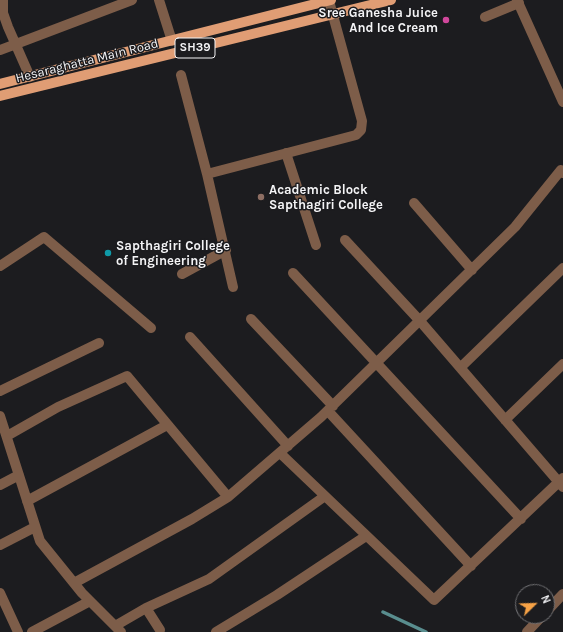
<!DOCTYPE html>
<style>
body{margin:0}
#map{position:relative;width:563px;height:632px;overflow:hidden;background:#1c1c1f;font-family:Karla,sans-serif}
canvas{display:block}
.north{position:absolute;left:515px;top:584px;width:40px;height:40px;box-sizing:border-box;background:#1c1c1f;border:1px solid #727275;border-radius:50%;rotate:67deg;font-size:11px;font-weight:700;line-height:16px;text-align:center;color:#f4f4f6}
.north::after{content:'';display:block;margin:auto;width:14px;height:18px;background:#f6a246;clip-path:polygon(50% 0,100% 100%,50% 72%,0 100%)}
</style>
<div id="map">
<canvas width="563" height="632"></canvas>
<div class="north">N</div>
</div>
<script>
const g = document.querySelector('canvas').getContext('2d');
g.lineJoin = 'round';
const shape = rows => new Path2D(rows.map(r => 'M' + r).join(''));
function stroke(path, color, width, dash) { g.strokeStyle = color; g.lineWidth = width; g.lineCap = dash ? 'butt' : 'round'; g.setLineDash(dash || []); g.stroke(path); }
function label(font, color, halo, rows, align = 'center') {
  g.font = font + ' Karla,sans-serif'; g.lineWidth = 3; g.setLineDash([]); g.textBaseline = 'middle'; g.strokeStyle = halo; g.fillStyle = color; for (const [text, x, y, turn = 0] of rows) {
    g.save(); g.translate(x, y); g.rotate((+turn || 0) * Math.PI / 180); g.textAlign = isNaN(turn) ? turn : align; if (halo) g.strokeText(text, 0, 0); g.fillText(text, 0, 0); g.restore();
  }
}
const stream = shape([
 [383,612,426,632]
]);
const minor = shape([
 [3,0,3,13,8,27,30,77],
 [159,0,172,41],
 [517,0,563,102],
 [485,17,519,3],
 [0,50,132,0],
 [181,75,207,174,233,287],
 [286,153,316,245],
 [207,174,356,135,361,130,362,121,329,1],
 [414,203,472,270],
 [345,240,420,321,563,487],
 [0,266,44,237,151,328],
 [293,273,521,519],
 [182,274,226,250],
 [251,319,333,406],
 [190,337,288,446],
 [461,367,563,268],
 [0,391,99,343],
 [328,411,471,566],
 [0,416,40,541,82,593,121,632],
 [505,420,563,364],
 [7,436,58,407,127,376,228,497],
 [280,453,434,600,563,478],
 [0,485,19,475],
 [27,501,167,425],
 [0,545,35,527],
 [74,583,192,519,228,497,321,417,515,227,561,170,563,173],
 [0,593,18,632],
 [146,608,160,630],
 [547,611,563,594],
 [115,626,146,608,209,579,325,496],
 [32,632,90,601],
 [216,632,277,595,366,536],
 [527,632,542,616]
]);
const major = shape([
 [0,84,331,0],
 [0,96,391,0]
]);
const markers = [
 [446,20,4,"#d1479c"],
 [261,197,4,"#8d6e63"],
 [108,253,4,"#0f9aa8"]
];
const shields = [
 [195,48,40]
];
const shieldNames = [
 ["SH39",195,48]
];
const poiNames = [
 ["Sree Ganesha Juice",438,13,"right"],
 ["And Ice Cream",438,28,"right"],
 ["Academic Block",269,190],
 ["Sapthagiri College",269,205],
 ["Sapthagiri College",116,246],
 ["of Engineering",116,261]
];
const streetNames = [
 ["Hesaraghatta Main Road",87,61,-14]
];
stroke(stream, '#598d8e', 3.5);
stroke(minor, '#7d5d49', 10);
stroke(major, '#e09d74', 10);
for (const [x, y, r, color] of markers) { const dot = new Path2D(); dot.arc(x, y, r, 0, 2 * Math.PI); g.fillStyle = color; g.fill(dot); stroke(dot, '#1c1c1f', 1.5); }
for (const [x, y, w] of shields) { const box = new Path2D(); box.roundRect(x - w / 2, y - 10, w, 20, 3); g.fillStyle = '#1c1c1f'; g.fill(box); stroke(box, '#f4f4f6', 1); }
label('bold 12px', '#f4f4f6', null, shieldNames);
label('bold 13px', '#f4f4f6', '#1c1c1f', poiNames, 'left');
label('13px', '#f4f4f6', '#1c1c1f', streetNames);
</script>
